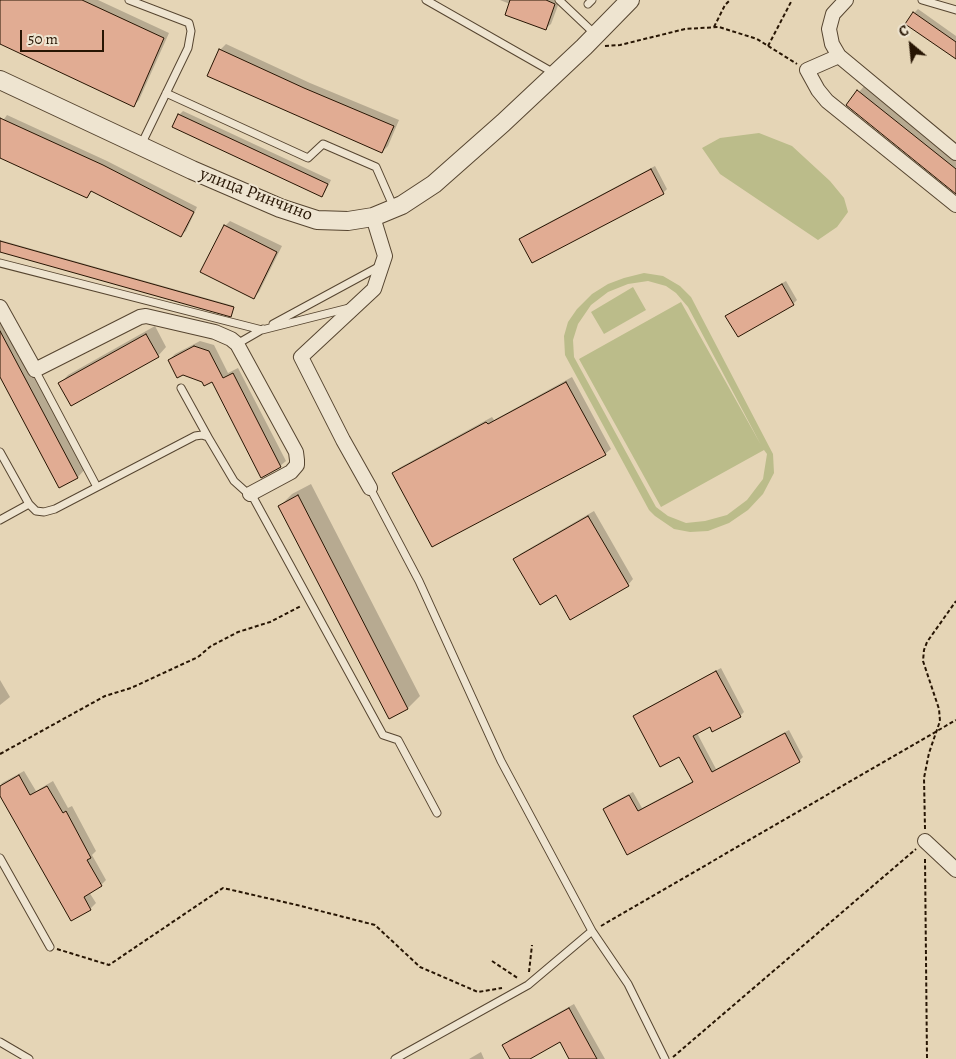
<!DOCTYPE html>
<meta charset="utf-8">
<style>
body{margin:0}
#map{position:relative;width:956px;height:1059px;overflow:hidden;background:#e5d5b6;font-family:Alegreya,serif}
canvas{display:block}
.north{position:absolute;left:886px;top:20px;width:50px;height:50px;-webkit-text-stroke:4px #eee4d0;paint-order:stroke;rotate:332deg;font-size:14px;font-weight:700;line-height:20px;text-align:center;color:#271503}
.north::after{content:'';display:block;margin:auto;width:18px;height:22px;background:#271503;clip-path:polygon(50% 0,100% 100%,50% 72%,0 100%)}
.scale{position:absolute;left:20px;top:30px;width:84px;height:22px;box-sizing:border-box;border:2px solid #271503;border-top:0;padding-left:6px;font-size:15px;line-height:18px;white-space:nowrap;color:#271503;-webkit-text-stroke:4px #eee4d0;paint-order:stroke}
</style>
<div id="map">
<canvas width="956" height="1059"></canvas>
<div class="north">С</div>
<div class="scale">50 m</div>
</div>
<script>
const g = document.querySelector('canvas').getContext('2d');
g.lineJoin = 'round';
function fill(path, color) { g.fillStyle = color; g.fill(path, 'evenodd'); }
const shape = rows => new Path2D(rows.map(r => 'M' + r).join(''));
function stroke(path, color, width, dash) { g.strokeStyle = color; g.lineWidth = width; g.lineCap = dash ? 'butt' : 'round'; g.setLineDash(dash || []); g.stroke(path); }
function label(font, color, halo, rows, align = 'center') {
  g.font = font + ' Alegreya,serif'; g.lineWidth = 4; g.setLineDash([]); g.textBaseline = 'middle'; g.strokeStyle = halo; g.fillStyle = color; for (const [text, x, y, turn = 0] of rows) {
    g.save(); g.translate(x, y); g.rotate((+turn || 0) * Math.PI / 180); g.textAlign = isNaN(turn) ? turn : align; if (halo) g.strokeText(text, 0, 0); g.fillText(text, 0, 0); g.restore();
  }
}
const green = shape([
 [759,133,792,146,830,181,844,198,848,212,837,227,818,240,720,174,702,148,720,138],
 [644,273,663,276,680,286,691,297,773,454,774,473,763,494,748,510,729,523,708,531,690,532,674,529,655,516,649,510,565,355,564,336,568,322,577,309,592,294,608,284,624,278],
 [648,281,666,286,676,293,688,307,761,445,681,302,579,359,661,507,764,450,767,454,763,479,747,500,727,515,705,521,686,523,668,516,656,507,574,357,573,340,578,324,591,305,608,292,628,284],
 [633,287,646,310,604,334,591,312]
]);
const shadow = shape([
 [0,0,98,0,169,33,139,100,134,105,0,43],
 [500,0,560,0,551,24,545,29,510,4],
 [918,9,956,36,956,58,914,13],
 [226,44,310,83,399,120,388,146,382,152,220,50],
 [871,78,956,146,956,192,848,105],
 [183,111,331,180,325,192,321,196,179,115],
 [7,115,107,161,197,207,186,231,181,235,92,191,87,197,0,156,0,125],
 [655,166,667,189,663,193,521,239,525,235],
 [230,221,282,246,259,292,253,298,225,226],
 [0,240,234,306,232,314,0,250],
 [786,281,797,300,793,304,727,316,731,312],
 [0,308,86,468,78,477,60,486,0,374],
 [155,326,166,347,158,356,60,384,68,375],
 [200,341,214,345,228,373,238,368,286,461,280,466,212,380,203,381,169,360,175,354],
 [572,377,611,449,605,454,394,473,399,468,492,417,494,420],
 [311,484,420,696,408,708,389,718,280,506,292,494],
 [594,511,633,579,628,585,557,593,515,560,520,554],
 [721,668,744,712,740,716,711,726,697,733,716,769,789,730,803,757,799,761,628,853,604,809,608,805,633,792,642,808,693,781,680,755,635,716,639,712],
 [0,680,10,697,0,705],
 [24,771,36,791,53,781,68,808,72,806,96,851,92,855,106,880,101,885,89,892,96,903,90,909,72,919,0,794,0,786,2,783],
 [574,1004,605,1059,571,1059,560,1041,528,1059,511,1059,504,1046,509,1040],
 [481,1052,484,1059,469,1059]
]);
const building = shape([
 [0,0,82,0,164,38,134,107,0,44,0,0],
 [510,0,546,0,555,4,546,30,505,15,510,0],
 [913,12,956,42,956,59,905,24,913,12],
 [219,49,304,88,394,126,382,153,207,76,219,49],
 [857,90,956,169,956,194,846,105,857,90],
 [178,114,328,184,322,197,172,127,178,114],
 [0,118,103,165,194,212,181,237,91,191,87,198,0,158,0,118],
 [651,169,664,194,532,263,519,239,651,169],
 [224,225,277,252,254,299,200,272,224,225],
 [0,241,234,307,231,317,0,252,0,241],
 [782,284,794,305,738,337,725,316,782,284],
 [0,331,78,478,59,488,0,377,0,331],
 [146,334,159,357,71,406,58,383,146,334],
 [194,346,209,351,223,378,233,373,281,467,261,478,212,382,204,386,202,382,183,375,177,378,168,360,194,346],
 [566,382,606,455,432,547,392,473,486,422,488,424,566,382],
 [298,495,408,709,389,719,278,506,298,495],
 [588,516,629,586,570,620,556,595,540,605,513,559,588,516],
 [716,671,741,717,712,732,710,727,693,736,712,772,785,733,800,762,627,855,603,809,629,795,638,811,693,782,679,757,660,767,633,716,716,671],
 [19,775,30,795,47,786,63,813,66,811,91,858,87,860,102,886,84,897,91,910,71,921,0,796,0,786,19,775],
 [569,1008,597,1059,569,1059,560,1042,530,1059,510,1059,502,1045,569,1008]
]);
const path = shape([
 [714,27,725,5,730,0],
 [605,46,620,45,685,29,719,27,757,39,797,64],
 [768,46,792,0],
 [0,754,105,696,131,688,170,670,198,657,211,646,238,632,270,622,301,606],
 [925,829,924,778,929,753,940,721,939,709,923,661,924,650,927,642,956,601],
 [925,859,927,1059],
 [601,926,956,720],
 [57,949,109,965,223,888,297,905,375,925,420,967,478,992,502,988],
 [492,961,519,979],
 [529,972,532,945],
 [673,1057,916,849]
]);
const service = shape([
 [129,0,189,23,191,31,188,48,141,145],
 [426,0,554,73],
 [559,0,596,35],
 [922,0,956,10],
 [588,4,592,0],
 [166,93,308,158,323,144,376,167,394,208],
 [0,263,262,330,349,308],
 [273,324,382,265],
 [237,344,263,329],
 [35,370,97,487],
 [181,388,208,437],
 [0,452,29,504,36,511,44,512,55,509,195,436,202,435,208,437,234,481,254,499,383,735,398,740,437,813],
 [370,488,419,581,501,761,592,931,628,984,665,1059],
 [0,520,29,504],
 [0,858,50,947],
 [0,1042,29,1059],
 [395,1059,528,985,592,931]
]);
const minor = shape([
 [846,0,833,14,829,29,832,44,839,56,956,153],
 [839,56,807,70,818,90,827,101,956,205],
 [0,307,35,370,140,317,146,316,215,332,231,339,237,344,296,452,297,460,297,465,291,472,250,494],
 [370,488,343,440,301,357,374,289,385,256,373,217],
 [925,841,956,870]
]);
const tertiary = shape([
 [0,80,192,170,280,208,317,220,348,221,373,217,402,205,434,184,503,123,584,47,630,0]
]);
const streetNames = [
 ["улица Ринчино",256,195,21]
];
fill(green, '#bbbc8a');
fill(shadow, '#0003');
fill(building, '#e1ac93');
stroke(building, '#271503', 1);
stroke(service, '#564530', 9);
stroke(minor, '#564530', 16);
stroke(tertiary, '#564530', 20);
stroke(path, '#271503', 2, [4, 2.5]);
stroke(service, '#eee4d0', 7);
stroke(minor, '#eee4d0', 14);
stroke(tertiary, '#eee4d0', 18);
label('18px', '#271503', '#eee4d0', streetNames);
</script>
